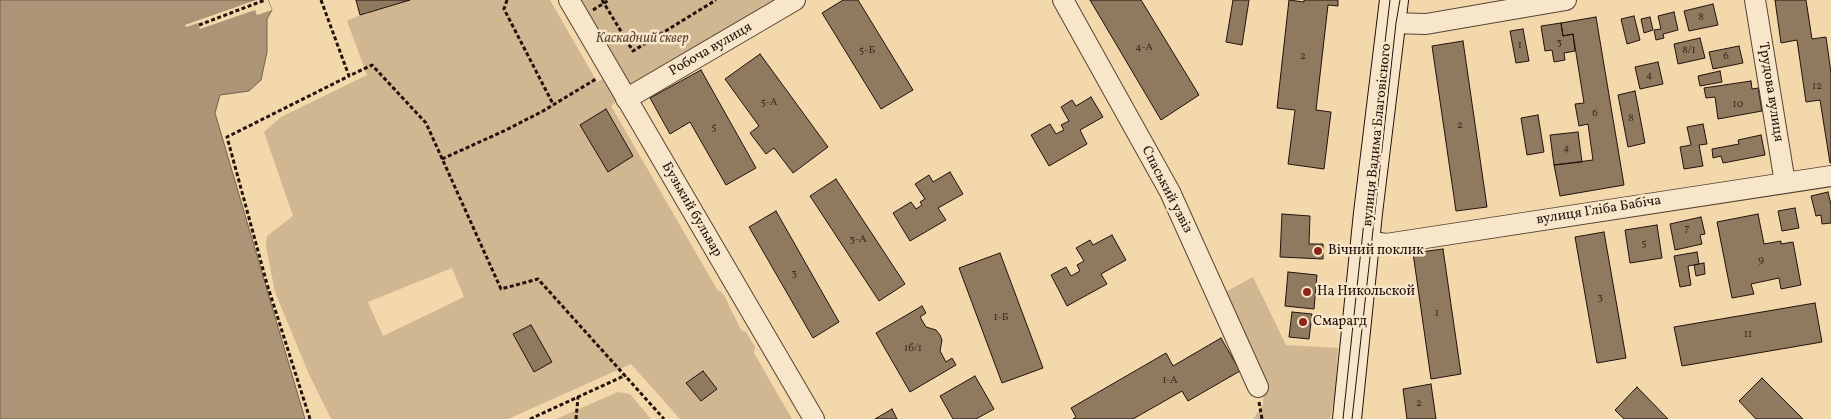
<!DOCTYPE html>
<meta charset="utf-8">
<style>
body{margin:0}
canvas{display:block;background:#f3d8ac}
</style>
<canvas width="1831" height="419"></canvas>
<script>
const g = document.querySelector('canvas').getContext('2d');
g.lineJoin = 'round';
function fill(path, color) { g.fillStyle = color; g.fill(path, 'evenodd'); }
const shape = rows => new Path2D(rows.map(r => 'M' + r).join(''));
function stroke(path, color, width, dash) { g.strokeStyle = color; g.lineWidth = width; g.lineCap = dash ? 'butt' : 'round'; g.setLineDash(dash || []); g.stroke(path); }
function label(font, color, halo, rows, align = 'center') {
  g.font = font + ' Vollkorn,serif'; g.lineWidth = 5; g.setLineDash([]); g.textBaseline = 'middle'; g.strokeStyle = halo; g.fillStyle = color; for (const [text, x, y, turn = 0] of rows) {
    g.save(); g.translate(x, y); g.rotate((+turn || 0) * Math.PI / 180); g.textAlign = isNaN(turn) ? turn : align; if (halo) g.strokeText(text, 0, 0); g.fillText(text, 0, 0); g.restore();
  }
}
const green = shape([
 [410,0,550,0,597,82,604,78,613,90,616,102,611,106,718,291,720,291,725,297,741,330,746,332,755,347,754,353,792,419,680,419,631,364,508,419,331,419,308,372,275,292,266,246,267,236,293,216,264,132,281,117,367,75,347,21,360,15],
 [452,268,464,297,383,336,368,302],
 [574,0,785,0,632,88,623,84],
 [1253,277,1286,345,1338,348,1335,396,1330,419,1253,419,1263,404,1264,388,1222,294],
 [618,392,630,394,651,419,556,419]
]);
const water = shape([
 [0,0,268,0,272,10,267,19,267,52,261,80,249,91,220,95,215,113,305,419,0,419,0,0]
]);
const pier = shape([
 [256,0,268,0,272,10,257,15,255,10,200,29,198,23,186,27,185,25]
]);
const building = shape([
 [356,0,410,0,360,15,356,0],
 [843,0,858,0,913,90,881,109,822,13,843,0],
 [1090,0,1141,0,1199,95,1161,120,1090,0],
 [1233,0,1249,0,1242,45,1226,42,1233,0],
 [1289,0,1304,2,1304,0,1338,0,1338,6,1328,5,1316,110,1331,112,1324,169,1288,164,1295,110,1277,108,1289,0],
 [1775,0,1806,0,1812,39,1826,37,1831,73,1831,163,1830,163,1820,100,1806,102,1797,40,1781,43,1775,0],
 [1713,4,1718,25,1689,31,1684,11,1713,4],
 [1674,12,1678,30,1663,34,1664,38,1656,40,1654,30,1661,29,1658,16,1674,12],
 [1634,16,1640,40,1627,44,1621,19,1634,16],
 [1596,17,1624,185,1560,196,1554,165,1593,160,1588,124,1579,126,1575,104,1584,103,1573,34,1563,36,1561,23,1596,17],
 [1650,17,1653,30,1644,33,1641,19,1650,17],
 [1561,23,1563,36,1573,34,1575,51,1564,53,1565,60,1554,62,1552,50,1545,51,1541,26,1561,23],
 [1523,29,1529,61,1516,63,1510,31,1523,29],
 [1700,38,1705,58,1678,64,1674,44,1700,38],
 [1463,41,1487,207,1456,211,1432,46,1463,41],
 [1739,46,1743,63,1713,69,1709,52,1739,46],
 [760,54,828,147,793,173,774,148,766,154,750,133,759,126,725,79,760,54],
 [1658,62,1663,84,1640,89,1635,67,1658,62],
 [701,70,756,168,726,185,690,122,670,134,650,98,701,70],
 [1720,71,1722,82,1700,86,1698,76,1720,71],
 [1751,81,1752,89,1758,88,1762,111,1718,119,1715,97,1706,98,1704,88,1751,81],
 [1635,91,1645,143,1628,147,1618,95,1635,91],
 [1091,97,1103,117,1080,130,1087,144,1049,166,1031,135,1050,124,1056,134,1064,130,1061,125,1069,121,1061,107,1072,100,1076,106,1091,97],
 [606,109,633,156,608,172,580,125,606,109],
 [1538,115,1544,152,1527,155,1521,118,1538,115],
 [1703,124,1707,144,1699,145,1703,166,1684,169,1680,147,1691,145,1687,127,1703,124],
 [1578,132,1582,162,1554,165,1550,135,1578,132],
 [1761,135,1765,155,1723,163,1721,156,1713,158,1712,149,1739,144,1738,140,1761,135],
 [950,172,963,194,938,208,946,220,910,241,893,213,911,202,916,209,922,205,920,202,925,199,915,184,929,175,933,182,950,172],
 [836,179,905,284,879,301,810,196,836,179],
 [1828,192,1831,205,1831,223,1822,224,1821,215,1816,216,1811,196,1828,192],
 [1795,208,1799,228,1782,231,1778,211,1795,208],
 [776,211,839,322,813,338,749,227,776,211],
 [1282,214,1310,216,1309,244,1323,244,1323,259,1280,257,1282,214],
 [1758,214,1764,244,1781,241,1781,244,1793,242,1801,285,1781,289,1779,278,1751,284,1754,294,1732,298,1717,222,1758,214],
 [1701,217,1705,234,1700,235,1702,244,1675,250,1670,224,1701,217],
 [1657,225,1662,258,1630,263,1625,230,1657,225],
 [1604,232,1626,358,1597,363,1575,237,1604,232],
 [1112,235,1126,260,1101,274,1107,284,1067,306,1051,275,1066,267,1071,276,1080,271,1077,265,1084,261,1076,248,1090,240,1093,245,1112,235],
 [1443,249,1461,374,1431,379,1413,253,1443,249],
 [1697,252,1699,264,1688,266,1691,285,1680,287,1674,256,1697,252],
 [1000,253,1043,368,1002,383,959,268,1000,253],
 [1704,263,1705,274,1696,276,1694,265,1704,263],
 [1288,272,1317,275,1314,309,1285,306,1288,272],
 [1815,303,1822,342,1682,366,1674,327,1815,303],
 [922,306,926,313,920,317,926,327,936,330,940,335,942,340,940,351,946,362,952,358,956,365,910,392,876,333,922,306],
 [1292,312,1312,314,1309,339,1289,337,1292,312],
 [531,325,552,362,534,372,513,334,531,325],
 [1221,338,1240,371,1188,401,1182,391,1133,419,1073,419,1076,417,1071,408,1166,353,1173,366,1221,338],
 [703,371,717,389,701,401,686,383,703,371],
 [975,376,994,409,976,419,953,419,940,396,975,376],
 [1762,378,1803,419,1756,419,1739,401,1762,378],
 [1431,384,1436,419,1407,419,1403,389,1431,384],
 [1637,387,1668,419,1624,419,1615,410,1637,387],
 [892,409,897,419,875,419,892,409]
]);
const path = shape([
 [321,0,349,76,372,65,426,123,501,289,538,279,664,419],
 [507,0,504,9,553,104],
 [602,0,633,51,716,0],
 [593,10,609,0],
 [199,25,265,0],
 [442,159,506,130,543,111,596,79],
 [1259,402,1262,419],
 [310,419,267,284,227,137,349,76],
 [530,419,626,375],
 [576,419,578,397]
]);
const street = shape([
 [569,0,814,419],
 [1063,0,1170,192,1258,387],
 [1755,0,1785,183],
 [1390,23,1426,24,1566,0],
 [626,99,795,0],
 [1366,241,1386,244,1831,176]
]);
const secondary = shape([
 [1347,419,1368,213,1394,0]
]);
const tram = shape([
 [1343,419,1365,212,1390,0],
 [1352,419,1396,23,1400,0]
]);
const markers = [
 [1318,251,5,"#8f2418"],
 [1307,292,5,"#8f2418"],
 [1303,322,5,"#8f2418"]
];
const numberNames = [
 ["8",1701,18],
 ["3",1559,43],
 ["1",1520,46],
 ["4-А",1144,48],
 ["5-Б",867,51],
 ["8/1",1689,51],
 ["2",1303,57],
 ["6",1726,57],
 ["4",1649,76],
 ["12",1817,87],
 ["5-А",769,103],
 ["10",1738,105],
 ["6",1595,114],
 ["8",1631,119],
 ["2",1460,126],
 ["5",714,128],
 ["4",1566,149],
 ["7",1687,229],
 ["3-А",858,240],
 ["5",1644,244],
 ["9",1761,261],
 ["3",794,274],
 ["3",1600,298],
 ["1",1437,314],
 ["1-Б",1001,318],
 ["11",1748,335],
 ["1б/1",913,349],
 ["1-А",1170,381],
 ["2",1419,404]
];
const parkNames = [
 ["Каскадний сквер",642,39]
];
const streetNames = [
 ["Робоча вулиця",711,50,-30],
 ["Трудова вулиця",1770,92,81],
 ["вулиця Вадима Благовісного",1378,135,-84],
 ["Спаський узвіз",1166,190,63],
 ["Бузький бульвар",691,210,60],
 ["вулиця Гліба Бабіча",1599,211,-9]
];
const poiNames = [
 ["Вічний поклик",1328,251],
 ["На Никольской",1317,292],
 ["Смарагд",1313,322]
];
fill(green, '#d0b691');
fill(water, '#ac9576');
stroke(water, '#75614c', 1);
fill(pier, '#f3d8ac');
fill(building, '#8f795f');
stroke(building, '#23120c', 1);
stroke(street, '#574434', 22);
stroke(secondary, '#23120c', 30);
stroke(path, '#23120c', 3, [4, 2.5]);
stroke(street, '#f7e6c9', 20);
stroke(secondary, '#f7e6c9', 28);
stroke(tram, '#23120c', 1);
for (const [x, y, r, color] of markers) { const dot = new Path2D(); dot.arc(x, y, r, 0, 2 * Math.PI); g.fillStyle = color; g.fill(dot); stroke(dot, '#f7e6c9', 2); }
label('11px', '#3e2c21', null, numberNames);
label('italic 14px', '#604b3b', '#f7e6c9', parkNames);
label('14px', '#23120c', '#f7e6c9', streetNames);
label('14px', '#23120c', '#f7e6c9', poiNames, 'left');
</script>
